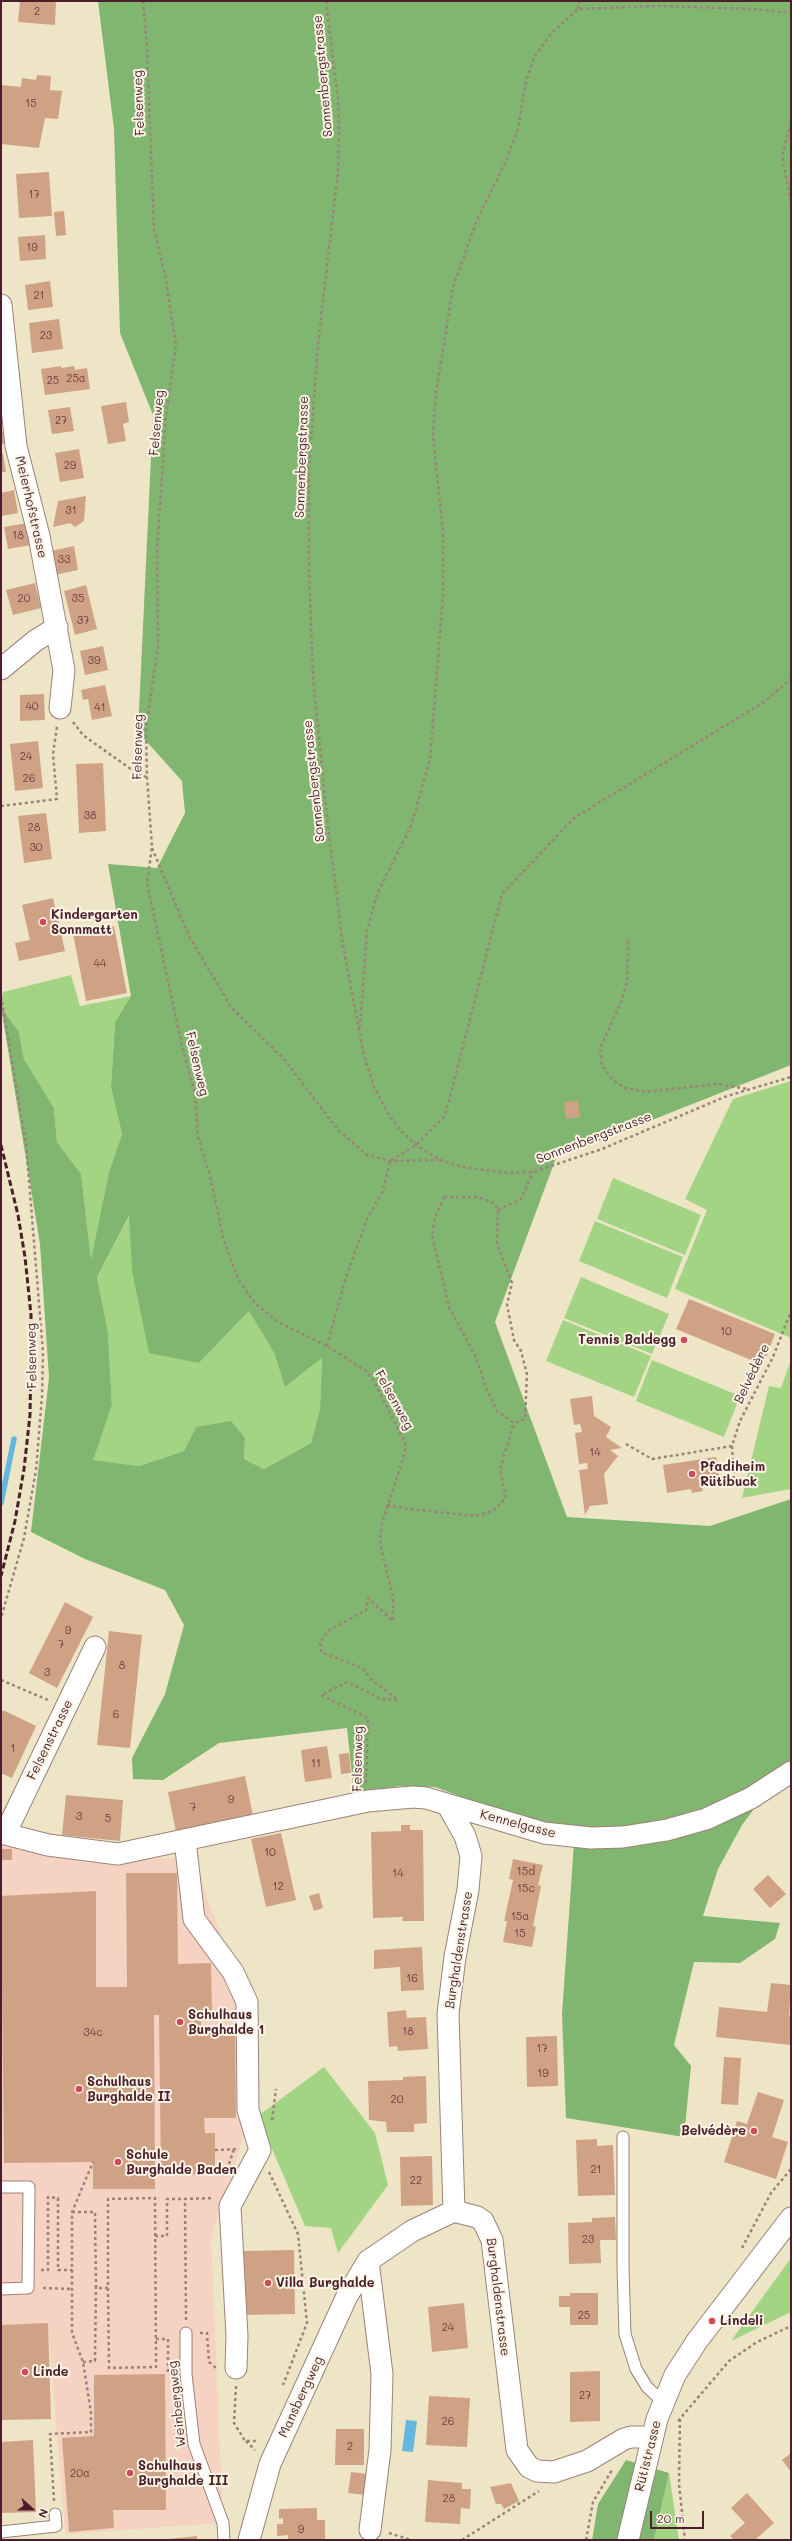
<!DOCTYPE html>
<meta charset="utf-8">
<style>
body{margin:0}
#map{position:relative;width:792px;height:2541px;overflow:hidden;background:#eee5c7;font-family:Mali,sans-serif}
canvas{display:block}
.frame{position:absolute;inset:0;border:2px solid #4a1f2b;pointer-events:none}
.north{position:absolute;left:12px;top:2489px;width:40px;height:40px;-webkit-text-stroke:3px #fcf5e5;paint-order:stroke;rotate:111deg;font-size:11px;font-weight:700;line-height:16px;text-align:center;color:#4a1f2b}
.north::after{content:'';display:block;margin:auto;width:14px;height:18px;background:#4a1f2b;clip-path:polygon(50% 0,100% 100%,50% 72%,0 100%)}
.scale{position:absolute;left:650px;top:2511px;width:54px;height:18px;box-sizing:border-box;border:2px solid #4a1f2b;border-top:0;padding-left:5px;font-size:12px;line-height:14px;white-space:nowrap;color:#4a1f2b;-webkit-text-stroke:3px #fcf5e5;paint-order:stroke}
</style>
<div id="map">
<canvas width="792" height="2541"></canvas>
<div class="frame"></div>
<div class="north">N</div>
<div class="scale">20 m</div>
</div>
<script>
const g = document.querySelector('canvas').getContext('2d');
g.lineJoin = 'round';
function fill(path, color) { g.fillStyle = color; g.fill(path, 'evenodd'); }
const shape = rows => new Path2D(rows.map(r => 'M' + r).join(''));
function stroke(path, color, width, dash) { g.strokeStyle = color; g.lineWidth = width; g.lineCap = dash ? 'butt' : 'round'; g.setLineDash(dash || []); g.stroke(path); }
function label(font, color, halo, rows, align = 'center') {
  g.font = font + ' Mali,sans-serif'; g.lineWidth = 4; g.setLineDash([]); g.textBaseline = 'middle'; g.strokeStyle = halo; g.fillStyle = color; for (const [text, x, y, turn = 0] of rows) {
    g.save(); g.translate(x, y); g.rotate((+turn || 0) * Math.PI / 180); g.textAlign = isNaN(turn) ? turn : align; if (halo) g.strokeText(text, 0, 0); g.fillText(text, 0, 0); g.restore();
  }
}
const built = shape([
 [1,1843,87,1863,192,1856,223,1941,253,1992,260,2086,211,2238,223,2523,65,2534,48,2324,1,2325]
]);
const green = shape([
 [71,975,80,1006,131,996,115,1022,111,1087,122,1134,109,1172,91,1260,81,1174,57,1142,54,1108,24,1059,19,1032,1,1007,3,992],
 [791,1081,791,1338,675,1289,707,1210,685,1199,733,1099],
 [613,1178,701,1215,685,1255,597,1219],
 [130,1215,132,1271,199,1363,249,1311,274,1353,285,1387,322,1358,320,1409,311,1443,264,1469,244,1459,245,1438,196,1427,184,1451,139,1466,92,1460,112,1405,108,1332,97,1277],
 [595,1221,683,1257,667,1298,579,1261],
 [581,1277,669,1314,652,1354,564,1318],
 [563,1320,651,1356,634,1397,546,1361],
 [652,1360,740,1396,724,1437,636,1401],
 [791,1360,791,1489,742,1498,769,1386,781,1388],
 [324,2067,375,2133,388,2185,338,2253,331,2228,305,2226,258,2116],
 [791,2258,791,2312,731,2341],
 [669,2473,679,2540,654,2540]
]);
const forest = shape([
 [98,1,791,1,791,1065,556,1158,495,1322,567,1517,710,1526,791,1499,791,1759,742,1825,718,1869,703,1916,780,1923,775,1939,740,1963,694,1962,674,2045,691,2066,684,2137,566,2118,562,2014,575,1829,525,1820,435,1787,400,1786,354,1793,347,1728,219,1743,163,1780,133,1779,132,1758,165,1694,184,1625,165,1590,85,1559,31,1532,49,1378,40,1244,1,1007,19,1032,24,1059,54,1108,57,1142,81,1174,91,1259,109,1172,122,1134,111,1087,115,1022,131,996,108,864,157,868,185,813,182,781,138,732,153,415,120,333,114,129],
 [129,1216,132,1271,149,1353,199,1363,249,1311,274,1353,285,1387,322,1358,320,1409,311,1443,264,1469,244,1459,245,1438,231,1421,196,1427,184,1451,139,1466,93,1460,112,1405,108,1332,97,1277],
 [626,2460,669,2473,654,2540,592,2540,598,2504]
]);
const water = shape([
 [406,2420,417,2421,413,2452,402,2451]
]);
const stream = shape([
 [1,1503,14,1439]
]);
const building = shape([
 [20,1,56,1,55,25,18,22],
 [37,75,51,76,50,90,62,91,58,119,45,118,39,148,1,144,1,85,21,87,22,78,36,80],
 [49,172,52,216,19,218,16,174],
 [64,211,66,235,56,236,54,212],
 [45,235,46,259,20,261,18,237],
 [50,281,53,307,28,310,25,285],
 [59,319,63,349,32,353,29,323],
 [61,366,61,368,74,366,75,370,87,368,90,389,45,395,41,369],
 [126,402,129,422,123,424,126,441,108,444,101,406],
 [70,407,74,431,52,434,48,410],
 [10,430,12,442,1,444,1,432],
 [79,449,84,478,60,482,55,453],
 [3,453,6,472,1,472,1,454],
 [14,490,18,513,1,516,1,493],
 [86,496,84,521,75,527,70,523,53,527,58,501],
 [27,523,31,545,8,549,4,527],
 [74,546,78,570,55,575,50,551],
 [35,583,41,608,13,615,6,590],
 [86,585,97,629,75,635,64,591],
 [103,646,108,670,85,675,80,651],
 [105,685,112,716,92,720,88,699,83,700,81,690],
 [44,694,45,720,20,721,20,695],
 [38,741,43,788,15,791,10,744],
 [103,763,106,831,79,833,76,764],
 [46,813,52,859,24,863,18,816],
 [53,898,65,951,19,961,15,943,30,940,22,905],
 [114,926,127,993,86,1001,73,934],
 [578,1101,580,1117,566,1119,564,1102],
 [689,1299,775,1334,763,1365,676,1329],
 [592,1396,594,1416,611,1427,606,1437,622,1448,610,1450,618,1456,604,1474,608,1504,590,1506,585,1515,579,1470,588,1469,587,1463,579,1464,575,1433,582,1432,580,1424,574,1425,570,1399],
 [716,1457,720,1484,702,1486,703,1491,692,1493,691,1489,667,1493,663,1465],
 [65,1602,93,1617,57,1688,29,1673],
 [109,1631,142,1635,130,1748,97,1745],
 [3,1710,36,1726,12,1778,1,1773,1,1716],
 [327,1746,332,1778,305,1782,301,1750],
 [349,1753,351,1773,341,1774,339,1754],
 [245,1776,253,1816,176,1832,168,1792],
 [66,1795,123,1800,120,1841,62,1835],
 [401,1825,410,1825,410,1830,423,1830,424,1921,402,1921,403,1917,373,1918,371,1832,401,1831],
 [281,1833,296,1900,266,1907,251,1839],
 [1,1849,12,1849,12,1860,1,1860],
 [513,1859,543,1865,538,1885,541,1886,533,1926,536,1927,532,1947,503,1942,507,1921,504,1921,513,1880,509,1879],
 [126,1873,177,1873,178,1964,211,1963,212,2013,201,2013,201,2029,235,2029,236,2118,204,2118,205,2133,215,2133,215,2174,161,2175,159,2015,154,2015,155,2189,93,2189,93,2162,4,2163,1,1896,96,1891,96,1987,127,1987],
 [768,1875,786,1894,770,1908,753,1889],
 [319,1893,323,1908,314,1911,309,1896],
 [422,1947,424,1990,401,1991,400,1967,374,1969,374,1950],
 [771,1983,791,1985,789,2016,791,2016,791,2045,716,2037,719,2007,767,2012],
 [406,2010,407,2018,426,2017,428,2049,398,2051,397,2046,389,2047,387,2012],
 [557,2036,558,2086,527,2087,526,2037],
 [724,2057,741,2058,738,2105,721,2104],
 [426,2076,427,2123,414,2124,414,2132,387,2132,386,2122,369,2120,368,2081,403,2080,403,2077],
 [758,2092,784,2100,772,2137,788,2142,776,2179,724,2162,737,2121,747,2124],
 [597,2139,597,2146,613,2145,615,2195,578,2196,576,2140],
 [432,2156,433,2205,401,2206,400,2157],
 [615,2217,616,2240,600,2240,601,2263,569,2264,568,2223,592,2222,592,2218],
 [294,2250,295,2314,242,2315,242,2251],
 [570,2293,598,2293,598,2325,570,2325,570,2307,559,2307,559,2296,570,2296],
 [464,2303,468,2348,432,2352,428,2307],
 [48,2323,51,2419,1,2420,1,2325],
 [600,2371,600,2421,570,2422,570,2372],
 [165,2374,166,2510,113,2510,114,2528,69,2532,62,2438,94,2436,94,2375],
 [429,2396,470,2398,467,2447,426,2445],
 [336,2429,364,2429,364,2465,335,2465],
 [33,2440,36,2512,1,2513,1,2442],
 [791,2453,791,2472,782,2460],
 [351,2472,367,2474,365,2495,348,2493],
 [428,2480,462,2483,462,2489,471,2489,470,2509,461,2508,460,2524,425,2522],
 [511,2483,519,2501,504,2509,501,2504,496,2504,490,2487],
 [747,2493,774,2523,755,2540,734,2540,730,2536,745,2523,731,2508],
 [317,2508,317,2520,325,2520,325,2540,288,2540,288,2535,277,2536,277,2524,283,2524,283,2518,279,2519,279,2509],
 [197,2536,197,2540,168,2540,168,2539]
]);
const path = shape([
 [143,1,147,48,154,229,165,275,176,344,166,416,157,549,158,647,146,728,147,777,152,847,147,883,182,1046,195,1094,198,1137,210,1176,224,1241,239,1281,255,1303,278,1322,327,1346,366,1371,373,1380,405,1442,405,1453,382,1523,380,1544,393,1597,393,1621,368,1598,366,1610,328,1631,320,1643,321,1652,362,1668,374,1682,398,1700,380,1699,348,1682,321,1695,368,1718,366,1783],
 [326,1,338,99,339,135,338,171,318,344,309,470,309,571,313,677,327,818,343,946,364,1056,374,1087,387,1112,400,1130,416,1145,440,1160,462,1167,510,1173,533,1172,602,1149,727,1096,791,1077],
 [578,9,580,1],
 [791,123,782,156,791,202],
 [73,722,83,735,139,775,147,777],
 [1,806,57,799,53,754,57,726],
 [152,848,189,936,231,1007,284,1059,338,1130,367,1155,390,1161,439,1160],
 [628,941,627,981,622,1000,600,1048,602,1066,613,1080,625,1088,646,1092,716,1084,748,1089],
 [1,996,26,1144,43,1352,42,1396,36,1470,24,1538,1,1618],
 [360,1028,367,931,377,894,411,826,430,759,443,596,443,531,433,436,436,393,453,287,477,220,507,159,518,129,526,81,535,56,551,34,578,9,658,6,754,9,791,13],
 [444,1197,478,1197,494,1203,498,1210,497,1244,512,1283,507,1305,514,1340,521,1351,527,1374,525,1419,514,1423,497,1411,487,1391,476,1357,449,1307,432,1235,435,1217,444,1197],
 [498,1210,521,1199,533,1172],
 [327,1346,345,1280,366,1221,383,1191,390,1161,416,1145,445,1116,502,894,574,818,764,702,791,679],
 [626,1444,652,1459,732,1446],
 [734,1479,732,1446,740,1421,773,1357,791,1311],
 [387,1505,408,1509,475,1516,493,1511,506,1498,500,1469,514,1423],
 [1,1680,48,1700],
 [272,2120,276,2089],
 [215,2150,239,2149],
 [229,2164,234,2149],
 [269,2172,298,2234,307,2323,283,2385],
 [72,2212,95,2212,96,2288,108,2288,108,2199,155,2198,156,2367,109,2368,108,2288],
 [155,2236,167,2236,167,2199,185,2199],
 [742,2248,771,2193,791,2169],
 [41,2270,48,2270,48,2197,58,2198,58,2270,72,2270],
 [43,2288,72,2289],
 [186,2320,185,2199,213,2198],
 [200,2333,207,2333,209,2362,217,2369],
 [156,2339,168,2339,168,2374,171,2374],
 [83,2362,95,2361,96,2288],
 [236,2386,234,2423,245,2441,259,2441],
 [680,2419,679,2484,685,2540],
 [678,2421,729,2361,757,2342,791,2326],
 [246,2441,255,2450],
 [54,2501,50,2434,91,2432,91,2413,83,2362,72,2333,72,2212,93,2162],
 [389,2533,411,2540],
 [462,2540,539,2491],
 [586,2540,593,2502,612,2470]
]);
const service = shape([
 [623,2137,623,2268,625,2334,636,2369,647,2387,663,2402],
 [1,2187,29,2187,28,2288,1,2289],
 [186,2333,186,2374,194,2444,223,2523,224,2540],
 [1,2532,56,2526,55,2514]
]);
const minor = shape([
 [1,305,16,446,39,536,64,670,60,708],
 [1,669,35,641,57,627],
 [447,1804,465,1836,471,1856,468,1890,455,1957,448,2014,454,2211,477,2217,483,2221,492,2240,517,2450,529,2467,537,2471,554,2472,587,2461,624,2439,631,2437,652,2437],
 [1,1833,48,1845,118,1854,368,1801,413,1797,426,1798,544,1833,591,1838,623,1837,667,1830,706,1819,751,1798,791,1772],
 [5,1834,95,1647],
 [185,1840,194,1919,233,1972,247,2002,248,2110,260,2150,230,2206,237,2336,236,2368],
 [368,2261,382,2374,380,2450,370,2530],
 [249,2540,270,2464,347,2296,368,2261,412,2231,454,2211],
 [628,2540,657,2419,675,2375,697,2341,791,2218]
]);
const rail = shape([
 [1,1145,18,1215,25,1257,31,1315,31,1357,30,1415,24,1469,15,1521,1,1576]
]);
const markers = [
 [43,922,4,"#d1495b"],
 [684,1340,4,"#d1495b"],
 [692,1474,4,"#d1495b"],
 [180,2022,4,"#d1495b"],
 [79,2089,4,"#d1495b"],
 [754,2131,4,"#d1495b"],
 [118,2162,4,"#d1495b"],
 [268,2283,4,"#d1495b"],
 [712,2321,4,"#d1495b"],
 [25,2372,4,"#d1495b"],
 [130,2473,4,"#d1495b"]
];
const numberNames = [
 ["2",37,12],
 ["15",31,104],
 ["17",34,195],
 ["19",32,248],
 ["21",39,296],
 ["23",46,336],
 ["25a",76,379],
 ["25",53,381],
 ["27",61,421],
 ["29",70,466],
 ["31",71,511],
 ["18",18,536],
 ["33",64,560],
 ["20",24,599],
 ["35",78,599],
 ["37",83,621],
 ["39",94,661],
 ["40",32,707],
 ["41",100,708],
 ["24",26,757],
 ["26",29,779],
 ["38",90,816],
 ["28",34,828],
 ["30",36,848],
 ["44",100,964],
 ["10",726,1332],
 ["14",595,1453],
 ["9",68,1631],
 ["7",61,1645],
 ["8",122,1666],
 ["3",47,1673],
 ["6",116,1715],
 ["1",13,1749],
 ["11",316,1764],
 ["9",231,1800],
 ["7",193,1808],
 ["3",79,1817],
 ["5",108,1819],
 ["10",270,1853],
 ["15d",526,1872],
 ["14",398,1874],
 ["12",278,1887],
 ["15c",526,1889],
 ["15a",520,1917],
 ["15",520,1934],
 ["16",412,1979],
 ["18",408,2032],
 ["34c",93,2033],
 ["17",542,2049],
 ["19",543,2074],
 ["20",397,2100],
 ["21",596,2170],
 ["22",416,2181],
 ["23",588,2240],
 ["25",584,2316],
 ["24",448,2328],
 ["27",585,2396],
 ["26",448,2422],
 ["2",350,2447],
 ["20a",80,2474],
 ["28",449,2499],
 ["9",301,2530]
];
const streetNames = [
 ["Sonnenbergstrasse",323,76,-95],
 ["Felsenweg",139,103,-92],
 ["Felsenweg",157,423,-85],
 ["Sonnenbergstrasse",302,457,-88],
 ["Meierhofstrasse",31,507,77],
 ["Felsenweg",138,747,-89],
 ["Sonnenbergstrasse",314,781,-96],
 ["Felsenweg",197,1064,77],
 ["Sonnenbergstrasse",594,1138,-21],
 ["Felsenweg",32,1356,-91],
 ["Belvédère",752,1374,-64],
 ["Felsenweg",394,1400,61],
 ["Felsenstrasse",50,1740,-64],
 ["Felsenweg",358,1759,-89],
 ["Kennelgasse",518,1824,15],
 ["Burghaldenstrasse",459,1950,-81],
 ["Burghaldenstrasse",498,2297,83],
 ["Mansbergweg",301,2397,-65],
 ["Weinbergweg",177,2404,-96],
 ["Rütistrasse",648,2456,-76]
];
const poiNames = [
 ["Kindergarten",51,915],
 ["Sonnmatt",51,930],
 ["Tennis Baldegg",676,1340,"right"],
 ["Pfadiheim",700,1467],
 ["Rütibuck",700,1482],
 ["Schulhaus",188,2015],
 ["Burghalde 1",188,2030],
 ["Schulhaus",87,2082],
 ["Burghalde II",87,2097],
 ["Belvédère",746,2131,"right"],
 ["Schule",126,2155],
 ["Burghalde Baden",126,2170],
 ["Villa Burghalde",276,2283],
 ["Lindeli",720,2321],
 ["Linde",33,2372],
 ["Schulhaus",138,2466],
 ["Burghalde III",138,2481]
];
fill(built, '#f5d2c2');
fill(green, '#a2d483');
fill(forest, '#81b671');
fill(water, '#64b7e0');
stroke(stream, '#64b7e0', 5.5);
fill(building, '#d0a285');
stroke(service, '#9c8279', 13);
stroke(minor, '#9c8279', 23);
stroke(path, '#9c8279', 2.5, [3, 3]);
stroke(service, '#fff', 11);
stroke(minor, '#fff', 21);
stroke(rail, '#4a1f2b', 3, [6, 3]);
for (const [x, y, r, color] of markers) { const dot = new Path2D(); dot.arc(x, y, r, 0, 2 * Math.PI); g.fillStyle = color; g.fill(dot); stroke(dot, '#fcf5e5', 1.5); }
label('11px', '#6c4042', null, numberNames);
label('13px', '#4a1f2b', '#fcf5e5', streetNames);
label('bold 13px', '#4a1f2b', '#fcf5e5', poiNames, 'left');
</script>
